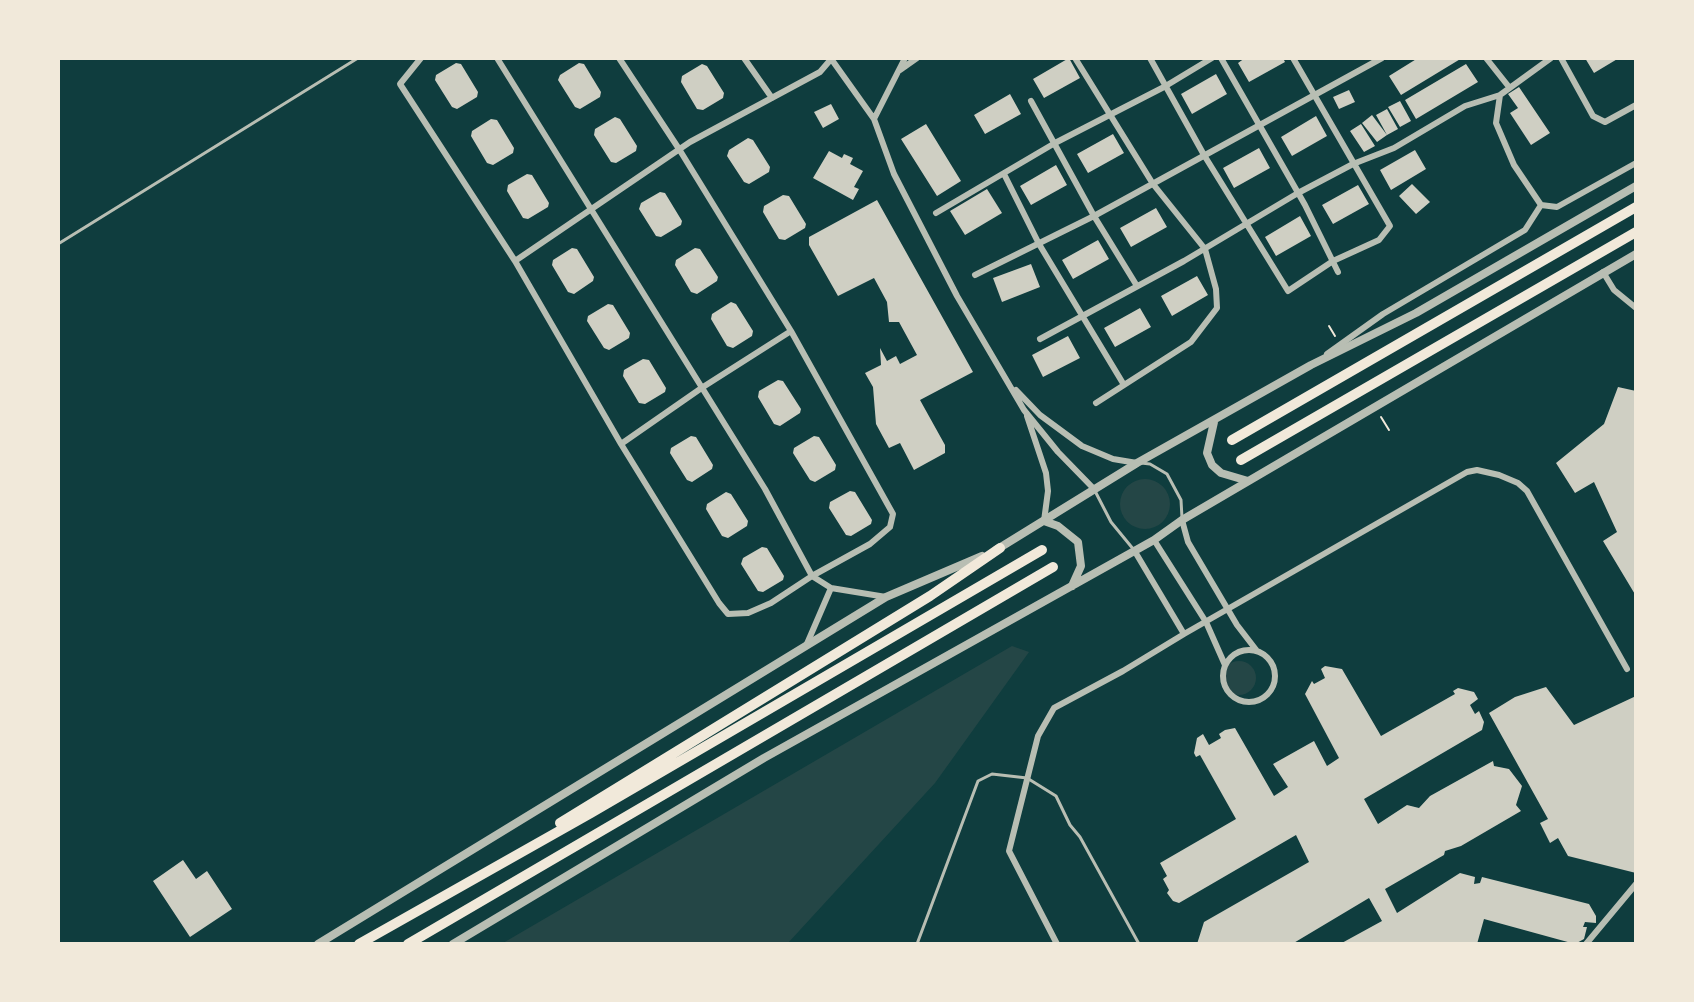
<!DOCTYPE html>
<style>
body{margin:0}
#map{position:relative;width:1694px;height:1002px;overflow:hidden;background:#0f3d3e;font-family:"Noto Sans",sans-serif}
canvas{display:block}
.frame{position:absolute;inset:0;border:60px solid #f1e9da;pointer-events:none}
</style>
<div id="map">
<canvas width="1694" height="1002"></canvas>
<div class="frame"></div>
</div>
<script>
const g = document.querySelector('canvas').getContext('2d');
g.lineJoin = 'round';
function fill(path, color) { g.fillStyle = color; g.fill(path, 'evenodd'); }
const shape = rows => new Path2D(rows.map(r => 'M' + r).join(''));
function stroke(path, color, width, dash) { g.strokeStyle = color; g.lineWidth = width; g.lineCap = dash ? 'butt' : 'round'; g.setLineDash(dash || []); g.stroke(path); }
const green = shape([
 '1120 504a25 25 0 1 1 50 0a25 25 0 1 1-50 0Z',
 [1012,646,1029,652,935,783,788,943,503,943],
 '1222 678a17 17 0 1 1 34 0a17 17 0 1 1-34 0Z'
]);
const building = shape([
 [1069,58,1080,78,1044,98,1033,79],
 [1245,58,1283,58,1285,62,1249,82,1238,63],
 [1418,58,1462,58,1401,95,1389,76],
 [1585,58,1619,58,1594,73],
 [456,63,461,64,478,92,477,97,457,109,452,107,435,80,436,75],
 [579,63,584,64,601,92,600,97,580,109,575,107,558,80,560,75],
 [702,64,707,66,724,93,723,98,703,110,697,109,681,82,682,76],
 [1466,64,1478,82,1416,119,1405,100],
 [1216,74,1227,94,1192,114,1181,94],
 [1519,87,1550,133,1531,145,1510,113,1518,108,1508,94],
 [1349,90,1355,102,1339,109,1333,97],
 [1010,94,1021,114,985,134,974,115],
 [1400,101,1411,121,1400,127,1388,107],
 [831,104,839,119,823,128,814,112],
 [1387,109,1398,129,1387,135,1376,115],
 [1372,115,1387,135,1377,142,1362,123],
 [1316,116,1327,136,1292,156,1281,137],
 [615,117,620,119,637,146,636,151,616,163,611,162,594,135,595,129],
 [491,119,497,120,514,148,513,153,493,165,487,163,471,136,472,131],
 [926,124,961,181,937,196,901,139],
 [1361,124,1375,146,1364,152,1350,131],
 [1113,134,1124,153,1088,173,1077,154],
 [748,138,753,140,770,167,769,172,749,184,744,182,727,156,729,150],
 [1259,148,1270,168,1234,188,1223,168],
 [1415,150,1426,169,1391,190,1380,170],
 [829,151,842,158,844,154,853,158,850,164,863,171,854,187,859,189,853,200,813,178],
 [1056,165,1067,185,1031,205,1020,186],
 [527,174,532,175,549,203,548,207,528,219,523,218,507,191,508,185],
 [1412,184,1430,202,1416,214,1399,196],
 [1358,185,1369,204,1333,224,1322,205],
 [987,189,1002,213,965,235,950,211],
 [660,192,665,193,682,221,681,225,661,237,656,236,639,209,641,203],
 [783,195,789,196,806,224,805,228,785,240,779,239,763,212,764,206],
 [877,200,973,372,920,400,945,445,945,453,914,470,900,443,889,448,876,424,873,387,865,373,881,365,880,348,887,361,896,356,900,364,917,355,899,322,889,322,887,302,874,278,838,296,809,245,809,237],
 [1156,208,1167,227,1131,247,1120,228],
 [1300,216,1311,236,1276,256,1265,237],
 [1098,240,1109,259,1073,279,1062,260],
 [572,248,577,249,594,277,593,281,574,294,568,292,552,265,553,260],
 [695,248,700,249,718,277,717,281,697,294,691,292,675,265,676,260],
 [1031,264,1040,287,1002,302,993,278],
 [1197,276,1208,295,1172,316,1161,296],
 [731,302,736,304,753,331,752,336,733,348,727,346,711,319,712,314],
 [608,304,613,305,630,333,629,338,609,350,604,348,587,321,588,316],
 [1140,308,1151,327,1115,347,1104,328],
 [1068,336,1080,358,1043,377,1032,355],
 [643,359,649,360,666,388,665,392,645,404,639,403,623,376,624,370],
 [778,380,783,381,801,409,800,413,780,426,774,424,758,397,759,391],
 [1618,387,1636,391,1636,596,1603,541,1617,532,1594,482,1575,493,1556,463,1604,424],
 [691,436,696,437,713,465,712,469,692,482,687,480,670,453,671,448],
 [814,436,819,437,836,465,835,470,815,482,810,480,793,453,794,448],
 [850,491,855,492,872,520,871,524,851,536,846,535,829,508,830,502],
 [726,492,731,494,748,521,747,526,728,538,722,536,706,509,707,504],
 [762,547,767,548,784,576,783,580,763,592,758,591,741,564,743,558],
 [1325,666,1342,669,1381,736,1455,694,1453,691,1458,688,1474,692,1478,699,1470,705,1475,714,1479,711,1484,722,1482,730,1364,799,1378,824,1407,805,1419,808,1430,796,1493,761,1494,766,1509,769,1522,786,1516,805,1521,811,1461,846,1445,851,1444,855,1385,889,1397,913,1460,873,1475,877,1474,884,1480,883,1482,877,1589,904,1596,916,1596,923,1585,922,1583,927,1587,927,1584,939,1575,944,1484,919,1477,944,1340,944,1382,921,1369,898,1292,944,1197,944,1204,922,1309,862,1296,835,1179,903,1173,901,1167,893,1169,890,1163,879,1167,876,1160,863,1236,819,1200,755,1196,757,1194,753,1197,738,1203,734,1209,745,1221,738,1219,734,1225,730,1235,728,1274,796,1288,787,1273,764,1314,741,1327,766,1339,758,1305,694,1312,681,1314,684,1325,678,1321,669],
 [1546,687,1574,725,1636,696,1636,873,1568,856,1558,838,1550,843,1540,823,1548,819,1489,713,1515,697],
 [183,860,196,879,207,871,232,909,190,937,153,881]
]);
const path = shape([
 [1329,326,1335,336],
 [1381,417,1389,430]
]);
const service = shape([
 [58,244,358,58],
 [1141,463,1150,464,1167,474,1181,500,1182,518],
 [1095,491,1111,522,1134,550],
 [917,944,978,781,992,774,1027,778,1056,796,1070,825,1080,837,1139,944]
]);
const minor = shape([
 [421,58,400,84,515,261,621,444,719,603,728,614,748,613,771,603,812,576,870,544,890,527,893,514,791,331,679,149,619,58],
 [497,58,765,489,812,576,831,588],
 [744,58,772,98],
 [905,58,874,119,894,174,957,296,1024,410,1058,452,1095,490],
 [1075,58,1153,184,1205,249,1216,289,1217,308,1191,342,1096,403],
 [1150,58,1204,155,1288,291,1333,261,1379,240,1390,226,1293,58],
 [1221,58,1305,205,1338,272],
 [1486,58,1509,87],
 [1551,58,1500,95,1496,123,1514,165,1541,205,1557,207,1636,163],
 [1561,58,1593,116,1605,122,1636,105],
 [832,60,874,119],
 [900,70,917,58],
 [1031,101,1094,216,1137,286],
 [1004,174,1039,244,1124,385],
 [936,213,1055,143,1164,87,1212,58],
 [515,261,690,142,820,72,832,58],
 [1603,272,1614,290,1636,308],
 [975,275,1094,216,1382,58],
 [1040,339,1184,261,1298,193,1353,164,1394,148,1465,106,1500,95],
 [1327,354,1383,314,1525,230,1541,205],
 [1016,390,1040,415,1082,446,1113,459,1137,463],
 [1027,416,1046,473,1048,491,1044,521],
 [621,444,703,387,791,331],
 [1182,520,1188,542,1237,625,1257,651],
 [1154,540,1206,622,1225,665],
 [1134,550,1184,634],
 [806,646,831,588,886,597],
 '1223 676a26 26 0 1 1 52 0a26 26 0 1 1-52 0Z',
 [1057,944,1009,851,1038,736,1054,708,1123,671,1184,634,1467,472,1477,470,1499,475,1518,483,1527,491,1627,669],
 [1586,944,1636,884]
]);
const tertiary = shape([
 [1214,422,1207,453,1212,465,1221,473,1248,481],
 [1044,521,1058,526,1078,542,1081,566,1072,586],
 [996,550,1137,463,1311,365,1416,313,1636,186],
 [318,944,886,597,982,556],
 [453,944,764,758,1154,540,1182,520,1636,254]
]);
const trunk = shape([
 [1232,440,1636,207],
 [1241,460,1636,232],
 [560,823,930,596,1000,548],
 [359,944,591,813,1042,550],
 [408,944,1053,567]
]);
fill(green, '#244646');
fill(building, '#cfcfc3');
stroke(path, '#f1e9da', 2);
stroke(service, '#b8beb3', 3);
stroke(minor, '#b8beb3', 6);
stroke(tertiary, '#b8beb3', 8);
stroke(trunk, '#f1e9da', 10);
</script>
